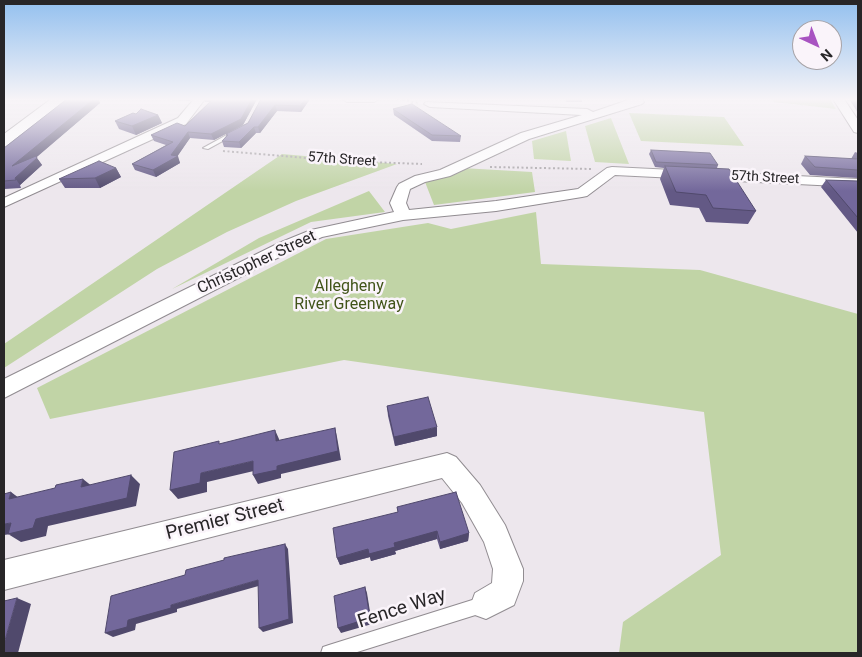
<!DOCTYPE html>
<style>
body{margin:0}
#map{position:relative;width:862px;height:657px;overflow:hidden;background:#ede7ed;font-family:Roboto,sans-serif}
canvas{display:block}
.frame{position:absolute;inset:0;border:5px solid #282628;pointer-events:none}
.north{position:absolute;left:792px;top:20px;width:50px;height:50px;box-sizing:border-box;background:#faf4fa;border:1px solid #a6a2a6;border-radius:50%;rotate:137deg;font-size:14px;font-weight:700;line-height:20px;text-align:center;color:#282628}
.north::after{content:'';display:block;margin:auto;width:18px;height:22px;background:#a853c1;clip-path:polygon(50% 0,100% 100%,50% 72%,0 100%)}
</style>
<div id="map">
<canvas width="862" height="657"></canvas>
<div class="frame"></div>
<div class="north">N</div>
</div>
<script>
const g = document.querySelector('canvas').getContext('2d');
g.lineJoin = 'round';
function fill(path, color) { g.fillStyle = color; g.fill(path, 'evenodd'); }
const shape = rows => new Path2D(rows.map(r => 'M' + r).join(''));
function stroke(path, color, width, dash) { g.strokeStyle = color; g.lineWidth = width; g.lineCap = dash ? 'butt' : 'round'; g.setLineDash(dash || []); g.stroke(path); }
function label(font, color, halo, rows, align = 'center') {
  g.font = font + ' Roboto,sans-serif'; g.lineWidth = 5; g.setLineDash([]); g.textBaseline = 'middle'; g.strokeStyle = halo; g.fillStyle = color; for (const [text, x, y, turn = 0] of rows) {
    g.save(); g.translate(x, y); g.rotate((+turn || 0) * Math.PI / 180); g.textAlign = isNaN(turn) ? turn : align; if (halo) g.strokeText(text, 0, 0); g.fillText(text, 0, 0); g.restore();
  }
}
const green = shape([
 [772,99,830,99,836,109,774,102],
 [629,113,724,117,744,146,641,141],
 [611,118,629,164,595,162,585,126],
 [566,131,571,161,534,159,532,141],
 [282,154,397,164,296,201,227,232,157,269,4,368,4,344],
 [462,168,532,172,535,192,434,205,425,182],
 [369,191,385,212,311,222,172,289,259,238],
 [536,212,541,264,700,270,858,314,858,653,619,653,623,622,721,555,704,412,344,360,50,419,37,388,326,239,428,223,451,229]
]);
const path = shape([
 [398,99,419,103],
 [223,151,343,161,422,164],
 [490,167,592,169]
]);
const lane = shape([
 [234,131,239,132,208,149,203,148,234,131],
 [485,596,490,599,493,604,490,609,485,612,354,653,321,653,323,647,329,645,485,596]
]);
const street = shape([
 [194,99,205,99,186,124,4,207,4,198,178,118,194,99],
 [342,99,379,99,374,102,347,102,342,99],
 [631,99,642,99,644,102,642,104,529,139,450,176,425,182,410,189,406,203,409,210,496,201,578,189,607,168,612,167,858,179,858,187,615,175,587,196,582,197,496,211,403,220,322,237,291,251,4,398,4,379,279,243,311,230,394,212,390,203,397,187,399,184,415,176,440,170,521,133,582,115,430,107,424,104,426,102,587,109,593,112,631,99],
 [833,99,844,99,858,120,858,133,854,132,833,99],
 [447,453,456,457,480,485,505,525,523,569,523,581,514,605,486,619,475,615,471,604,475,593,492,583,493,569,484,542,462,503,442,478,4,590,4,560,447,453]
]);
const secondary = shape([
 [51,99,68,99,10,146,4,147,4,134,51,99]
]);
const wall = shape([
 [67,99,98,99,100,103,36,157,42,165,20,185,21,188,4,189,4,148],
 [167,99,192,99,190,101,167,100],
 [205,99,257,99,243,125,214,140,190,138,177,156,180,163,156,177,135,170,132,164,166,145,154,141,151,135,185,126,210,102,205,102],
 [261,99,310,99,301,112,277,111,260,133,256,133,241,148,224,147,222,141,226,136,226,134,248,123],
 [565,99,582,99,582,102,566,102],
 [849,99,858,99,858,113],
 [393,109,461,136,460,142,432,141,394,115],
 [136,114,158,115,162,123,136,135,119,129,115,121],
 [651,150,718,165,717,168,756,211,748,224,706,222,699,208,670,205,660,179,664,168,655,167,649,154],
 [855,152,858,153,858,178,810,175,801,164,805,156,851,159],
 [116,168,121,177,100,188,65,188,59,179],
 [826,180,858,181,858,233,821,187],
 [387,406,437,436,395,446,388,416],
 [397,507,469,533,468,541,440,549,437,539,395,551,396,554,371,561,370,557,340,565,337,558,398,512]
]);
const shadedWall = shape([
 [94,99,98,99,100,103,17,174,12,166],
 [252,99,257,99,243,125,214,140,211,134],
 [305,99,310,99,301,112,300,106],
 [275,105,277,111,260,133,258,127],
 [158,115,162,123,136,135,132,126],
 [254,127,256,133,241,148,239,142],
 [188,132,190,138,177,157,178,156,180,163,156,177,153,170,171,155],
 [37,158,42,165,20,185,15,178],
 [116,168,121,177,100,188,95,178],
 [437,427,437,436,395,446,394,437],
 [335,428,337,437,341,460,281,474,281,478,258,484,253,475,277,466],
 [275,430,279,439,280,450,276,441],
 [253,461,258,470,207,482,207,492,178,499,170,490,201,473],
 [131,475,140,484,136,506,48,526,46,536,21,542,8,534,11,534,4,535,4,524,36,519],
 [83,479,93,487,81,487],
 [11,492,23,501,9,499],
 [437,531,437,539,395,551,396,554,371,561,370,557,340,565,337,558],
 [469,533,468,541,440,549,440,542],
 [285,544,288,549,293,623,263,632,259,628],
 [258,580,262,585,177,609,177,612,136,624,135,630,113,637,105,633,128,620,171,605],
 [365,587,367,593,372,624,341,633,338,628],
 [17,598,31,604,18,653,4,653,4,644]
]);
const building = shape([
 [67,99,94,99,12,166,36,156,37,158,15,178,16,180,4,181,4,148,67,99],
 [213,99,252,99,241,119,211,134,188,132,171,155,178,156,153,170,132,164,173,142,151,135,177,123,185,126,213,99],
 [261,99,305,99,300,106,275,105,258,127,254,127,239,142,222,141,228,135,226,134,248,123,261,99],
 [412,104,461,136,432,135,393,109,412,104],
 [141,109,158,115,132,126,115,121,133,113,136,114,141,109],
 [651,150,710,153,718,165,656,162,651,150],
 [805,156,858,159,858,170,815,167,805,156],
 [99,161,116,168,95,178,59,179,99,161],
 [665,166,729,169,756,211,713,208,706,195,676,192,665,166],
 [826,180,858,181,858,218,826,180],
 [428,397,437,427,394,437,387,406,428,397],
 [335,428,338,451,277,466,277,470,253,475,253,461,201,473,200,483,170,490,174,452,219,441,219,444,275,430,276,441,335,428],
 [131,475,127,498,36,519,33,528,8,534,11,523,4,524,4,494,11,492,9,499,55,488,56,485,83,479,81,487,131,475],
 [456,492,469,533,440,542,437,531,394,543,395,547,369,554,368,549,337,558,333,528,398,512,397,507,456,492],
 [285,544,289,619,259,628,258,580,171,605,171,608,128,620,127,627,105,633,111,596,185,575,186,570,224,560,224,558,285,544],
 [365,587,370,618,338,628,334,596,365,587],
 [17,598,4,644,4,601,17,598]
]);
const farStreetnames = [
 ["57th Street",342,160,4],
 ["57th Street",765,178,3]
];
const streetNames = [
 ["Christopher Street",257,263,-25]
];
const parkNames = [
 ["Allegheny",349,287],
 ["River Greenway",349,305]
];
const nearStreetnames = [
 ["Premier Street",225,520,-14],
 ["Fence Way",402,609,-18]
];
fill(green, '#c1d4a6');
stroke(lane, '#918c91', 2);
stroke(street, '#918c91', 2);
stroke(secondary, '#918c91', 2);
stroke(path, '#a7a3a7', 2, [2, 2.5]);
fill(lane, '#fff');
fill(street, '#fff');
fill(secondary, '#fff');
fill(wall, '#635985');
fill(shadedWall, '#50496c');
fill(building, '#73689b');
stroke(building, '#50496c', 1);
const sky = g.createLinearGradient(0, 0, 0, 191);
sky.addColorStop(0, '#93c0ef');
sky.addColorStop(0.52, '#f7f4f7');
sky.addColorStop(1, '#f7f4f700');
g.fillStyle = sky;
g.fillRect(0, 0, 862, 191);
label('14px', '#282628', '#faf4fa', farStreetnames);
label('16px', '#282628', '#faf4fa', streetNames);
label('16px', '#415419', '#faf4fa', parkNames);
label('19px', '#282628', '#faf4fa', nearStreetnames);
</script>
